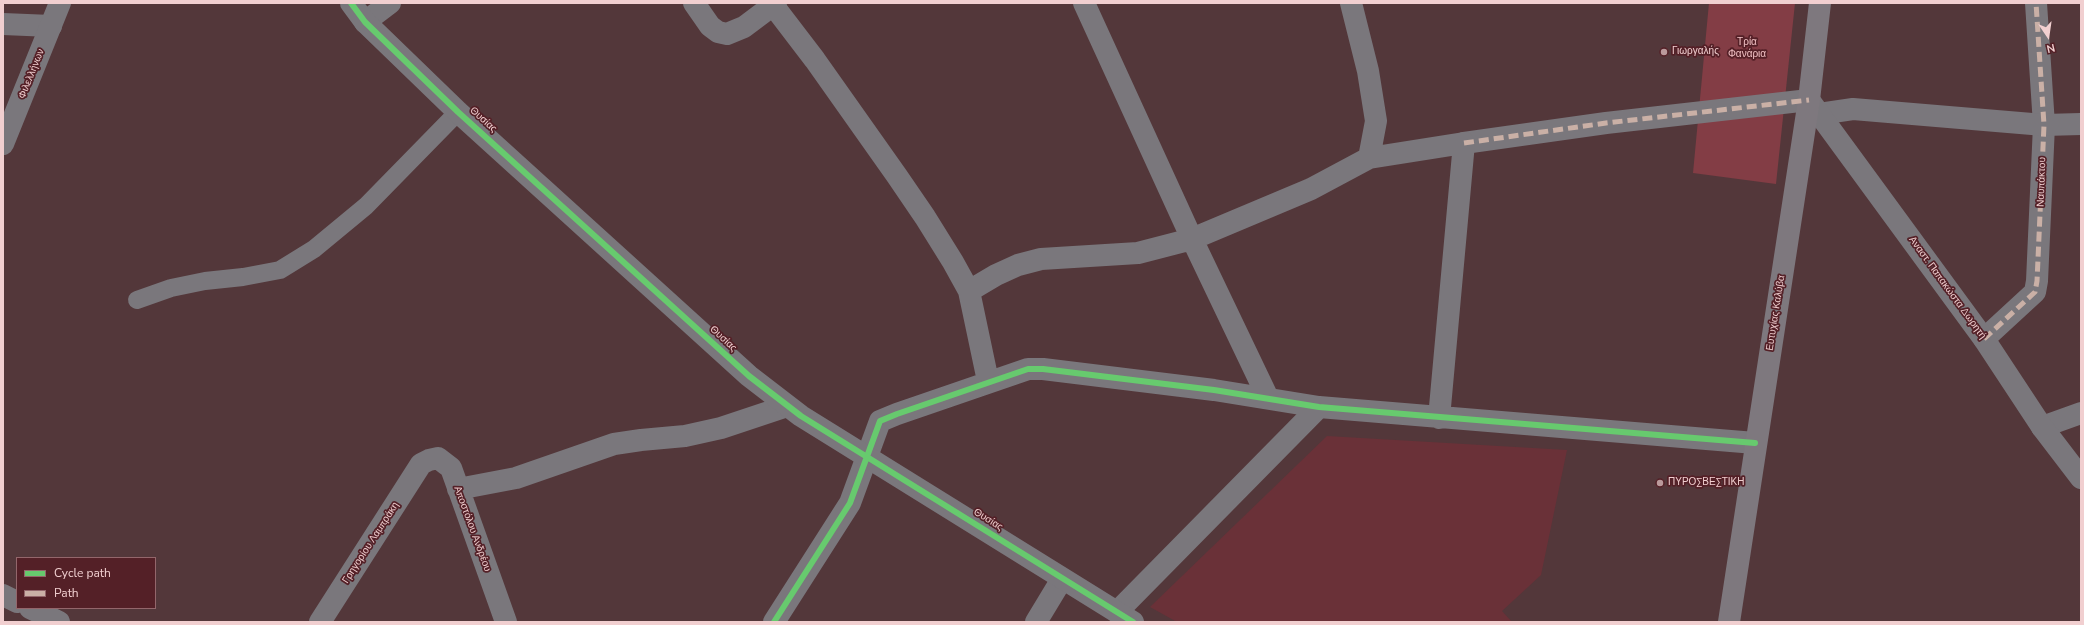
<!DOCTYPE html>
<meta charset="utf-8">
<style>
body{margin:0}
#map{position:relative;width:2084px;height:625px;overflow:hidden;background:#53373a;font-family:"Nunito Sans",sans-serif}
canvas{display:block}
.frame{position:absolute;inset:0;border:4px solid #f1cfd0;pointer-events:none}
.legend{position:absolute;left:16px;top:557px;width:140px;height:52px;box-sizing:border-box;background:#542027;border:1px solid #93666b;margin:0;padding:5px 7px;list-style:none;font-size:12px;color:#f1cfd0}
.legend li{display:flex;align-items:center;gap:8px;height:20px}
.legend b{width:20px;border:1px solid #93666b}
.north{position:absolute;left:2028px;top:16px;width:40px;height:40px;-webkit-text-stroke:3px #542027;paint-order:stroke;rotate:167deg;font-size:11px;font-weight:700;line-height:16px;text-align:center;color:#f1cfd0}
.north::after{content:'';display:block;margin:auto;width:14px;height:18px;background:#f1cfd0;clip-path:polygon(50% 0,100% 100%,50% 72%,0 100%)}
</style>
<div id="map">
<canvas width="2084" height="625"></canvas>
<div class="frame"></div>
<ul class="legend">
<li><b style="height:5px;background:#67ca6e"></b>Cycle path</li>
<li><b style="height:5px;background:#cab0a6"></b>Path</li>
</ul>
<div class="north">N</div>
</div>
<script>
const g = document.querySelector('canvas').getContext('2d');
g.lineJoin = 'round';
function fill(path, color) { g.fillStyle = color; g.fill(path, 'evenodd'); }
const shape = rows => new Path2D(rows.map(r => 'M' + r).join(''));
function stroke(path, color, width, dash) { g.strokeStyle = color; g.lineWidth = width; g.lineCap = dash ? 'butt' : 'round'; g.setLineDash(dash || []); g.stroke(path); }
function label(font, color, halo, rows, align = 'center') {
  g.font = font + ' "Nunito Sans",sans-serif'; g.lineWidth = 3.5; g.setLineDash([]); g.textBaseline = 'middle'; g.strokeStyle = halo; g.fillStyle = color; for (const [text, x, y, turn = 0] of rows) {
    g.save(); g.translate(x, y); g.rotate((+turn || 0) * Math.PI / 180); g.textAlign = isNaN(turn) ? turn : align; if (halo) g.strokeText(text, 0, 0); g.fillText(text, 0, 0); g.restore();
  }
}
const built = shape([
 [1327,436,1567,450,1541,575,1502,611,1512,622,1177,622,1150,607]
]);
const green = shape([
 [1709,3,1795,3,1776,184,1693,173]
]);
const service = shape([
 [137,300,171,288,205,281,243,277,280,270,314,249,366,206,458,112]
]);
const pedestrian = shape([
 [1464,143,1606,123,1809,100],
 [1984,339,2035,292,2037,281,2044,125,2036,3]
]);
const minor = shape([
 [694,3,710,26,718,32,727,34,744,27,776,3],
 [1084,3,1192,239,1268,398],
 [773,5,815,60,897,176,925,217,953,262,969,291,988,381],
 [365,22,390,3],
 [3,24,51,26],
 [1819,114,1853,109,2044,125,2081,124],
 [1369,158,1464,143,1439,418],
 [969,291,996,275,1018,265,1041,259,1138,253,1192,239,1311,189,1369,158,1376,121,1368,71,1351,3],
 [2042,427,2081,413],
 [458,489,516,478,614,444,641,440,685,436,721,428,787,406],
 [3,595,17,602],
 [30,608,59,622],
 [1117,612,1319,407],
 [320,622,421,464,429,460,438,458,451,468,506,622],
 [774,622,850,503,880,421,897,414,1028,369,1043,369,1214,390,1319,407,1755,443],
 [1036,622,1062,579]
]);
const tertiary = shape([
 [351,3,365,22,458,112,749,376,801,416,1133,622],
 [1809,100,1984,339,2042,427,2081,478],
 [3,144,60,3]
]);
const secondary = shape([
 [1729,622,1809,100,1820,3]
]);
const quiet = shape([
 [1464,143,1606,123,1809,100],
 [1984,339,2035,292,2037,281,2044,125,2036,3]
]);
const cycleway = shape([
 [351,3,365,22,458,112,749,376,801,416,1133,622],
 [774,622,850,503,880,421,897,414,1028,369,1043,369,1214,390,1319,407,1755,443]
]);
const markers = [
 [1664,52,4,"#ba9a9c"],
 [1660,483,4,"#ba9a9c"]
];
const parkNames = [
 ["Τρία",1747,43],
 ["Φανάρια",1747,55]
];
const poiNames = [
 ["Γιωργαλής",1672,52],
 ["ΠΥΡΟΣΒΕΣΤΙΚΗ",1668,483]
];
const streetNames = [
 ["Φιλελλήνων",32,74,-68],
 ["Θυσίας",483,120,42],
 ["Ναυπάκτου",2042,182,-88],
 ["Αναστ. Παπακώστα Δωρητή",1947,288,54],
 ["Ευτυχίας Καλύβα",1776,313,-81],
 ["Θυσίας",723,339,43],
 ["Θυσίας",988,520,32],
 ["Αποστόλου Ανδρέου",472,529,70],
 ["Γρηγορίου Λαμπράκη",371,543,-57]
];
fill(built, '#6a3138');
fill(green, '#833d45');
stroke(service, '#7a777c', 18);
stroke(pedestrian, '#7a777c', 22);
stroke(minor, '#7a777c', 22);
stroke(tertiary, '#7a777c', 22);
stroke(secondary, '#7e787e', 22);
stroke(quiet, '#cab0a6', 5, [10, 5]);
stroke(cycleway, '#67ca6e', 6);
for (const [x, y, r, color] of markers) { const dot = new Path2D(); dot.arc(x, y, r, 0, 2 * Math.PI); g.fillStyle = color; g.fill(dot); stroke(dot, '#542027', 1.5); }
label('10px', '#f1c1c4', '#542027', parkNames);
label('10px', '#f1cfd0', '#542027', poiNames, 'left');
label('10px', '#f1cfd0', '#542027', streetNames);
</script>
